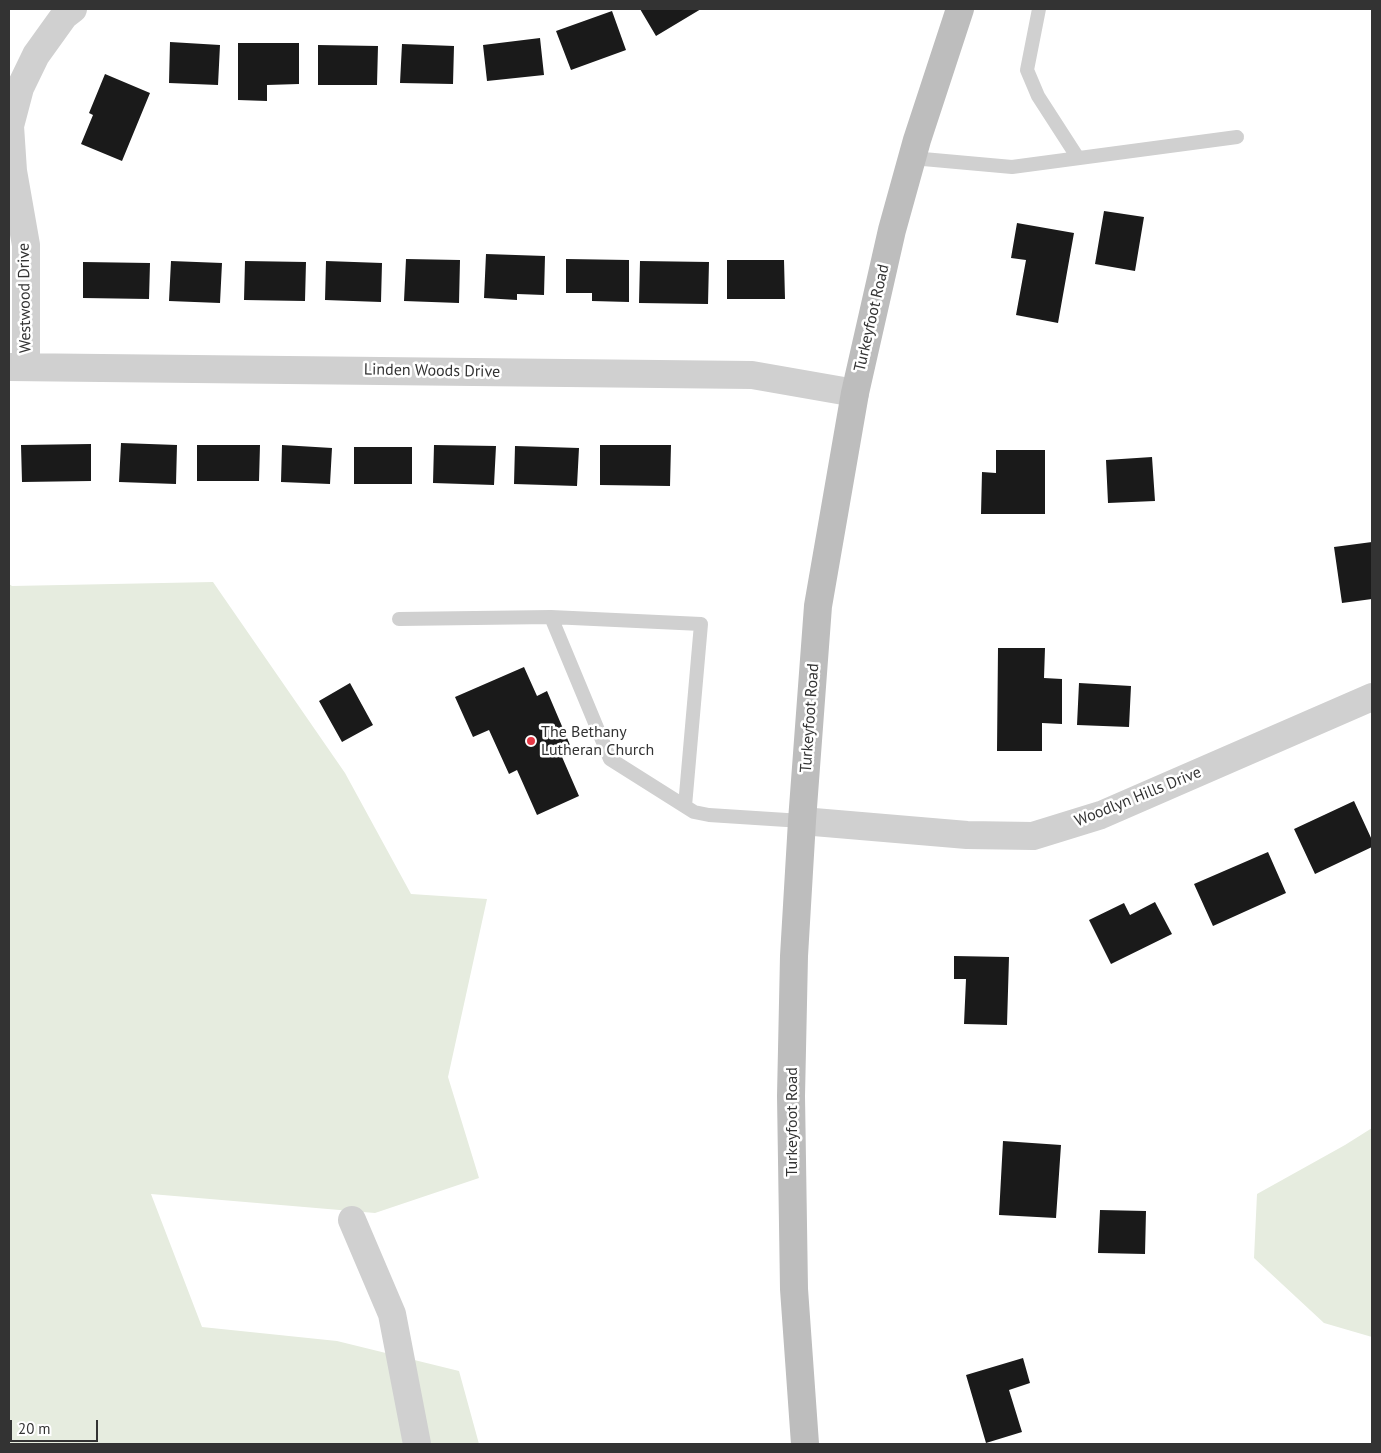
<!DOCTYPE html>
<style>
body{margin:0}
#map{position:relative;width:1381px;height:1453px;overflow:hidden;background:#fff;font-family:"PT Sans",sans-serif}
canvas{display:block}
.frame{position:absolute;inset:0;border:10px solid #333;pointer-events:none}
.scale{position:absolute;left:10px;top:1420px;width:88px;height:22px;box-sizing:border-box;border:2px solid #333;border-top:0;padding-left:6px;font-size:15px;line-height:18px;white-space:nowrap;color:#333;-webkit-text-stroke:4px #fff;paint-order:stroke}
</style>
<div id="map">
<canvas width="1381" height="1453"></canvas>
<div class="frame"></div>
<div class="scale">20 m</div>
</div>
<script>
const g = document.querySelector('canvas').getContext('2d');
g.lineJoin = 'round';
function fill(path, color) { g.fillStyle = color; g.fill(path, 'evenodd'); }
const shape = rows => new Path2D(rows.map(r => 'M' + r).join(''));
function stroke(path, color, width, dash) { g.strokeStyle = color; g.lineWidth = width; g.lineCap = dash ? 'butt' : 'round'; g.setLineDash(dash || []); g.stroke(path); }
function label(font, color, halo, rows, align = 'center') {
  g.font = font + ' "PT Sans",sans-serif'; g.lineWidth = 5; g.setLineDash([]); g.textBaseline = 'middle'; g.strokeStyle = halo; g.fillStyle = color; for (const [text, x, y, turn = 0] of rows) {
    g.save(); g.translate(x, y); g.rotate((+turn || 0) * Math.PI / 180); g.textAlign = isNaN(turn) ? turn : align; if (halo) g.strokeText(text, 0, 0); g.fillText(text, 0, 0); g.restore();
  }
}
const green = shape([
 [213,582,345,773,411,894,487,899,448,1077,479,1178,375,1213,151,1194,202,1327,337,1341,459,1371,479,1444,9,1444,9,584,12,586],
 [1372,1128,1372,1337,1324,1323,1254,1258,1257,1194,1345,1145]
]);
const building = shape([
 [640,9,701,9,656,36],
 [612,11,626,50,571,70,556,31],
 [540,38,544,75,487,81,483,45],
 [170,42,220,45,218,85,169,83],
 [238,43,299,43,299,84,267,85,267,101,238,100],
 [402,44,454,46,453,84,400,83],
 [318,45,378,46,377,85,318,85],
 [105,74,150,93,122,161,81,144,93,115,89,113],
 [1104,211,1144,217,1135,271,1095,264],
 [1017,223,1074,233,1058,323,1016,315,1026,260,1011,258],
 [486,254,545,256,544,295,517,294,517,300,484,298],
 [406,259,460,260,459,303,404,301],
 [566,259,629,260,629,302,592,301,592,293,566,293],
 [727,260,784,260,785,299,727,299],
 [171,261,222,263,220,303,169,301],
 [245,261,306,262,305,301,244,300],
 [326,261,382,263,381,302,325,300],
 [640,261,709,262,708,304,639,303],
 [83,262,150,263,149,299,83,298],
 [121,443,177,445,176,484,119,482],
 [91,444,91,481,22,482,21,445],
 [197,445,260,445,259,481,197,481],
 [282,445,332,448,330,484,281,482],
 [434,445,496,446,494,485,433,483],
 [600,445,671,445,670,486,600,485],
 [515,446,579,448,577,486,514,484],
 [354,447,412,447,412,484,354,484],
 [996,450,1045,450,1045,514,981,514,982,472,996,473],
 [1152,457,1155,501,1108,503,1106,460],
 [1372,542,1372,599,1342,603,1334,547],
 [998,648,1045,648,1044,678,1062,679,1062,724,1042,723,1042,751,997,751],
 [524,667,537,696,547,691,570,745,559,750,579,796,537,815,517,770,509,774,489,730,473,737,455,697],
 [350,683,373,725,342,742,319,701],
 [1079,683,1131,686,1129,727,1077,725],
 [1354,801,1372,840,1372,847,1315,874,1294,829],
 [1268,852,1286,893,1213,926,1194,884],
 [1155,902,1172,934,1111,964,1089,920,1124,903,1130,915],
 [954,956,1009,957,1007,1025,964,1024,966,979,954,979],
 [1003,1141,1061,1145,1056,1218,999,1215],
 [1100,1210,1146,1211,1145,1254,1098,1253],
 [1023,1358,1030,1383,1009,1390,1022,1432,986,1443,966,1375]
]);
const lane = shape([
 [1039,9,1027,70,1038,96,1078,158],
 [912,158,1012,167,1237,137],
 [399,619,551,617],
 [685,806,701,624,551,617,610,759,694,812,709,815,802,821]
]);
const street = shape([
 [9,367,752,375,855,393],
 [26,367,26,245,13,171,10,126,20,88,36,55,64,16,73,9],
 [802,821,967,835,1033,836,1101,815,1372,697],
 [352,1220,392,1314,417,1444]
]);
const secondary = shape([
 [805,1444,794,1289,791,1096,794,956,802,821,818,606,855,393,892,230,917,140,960,9]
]);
const markers = [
 [531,741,5,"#e63946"]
];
const streetNames = [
 ["Westwood Drive",25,298,-91],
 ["Turkeyfoot Road",872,318,-77],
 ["Linden Woods Drive",432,371,1],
 ["Turkeyfoot Road",810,718,-86],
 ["Woodlyn Hills Drive",1138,797,-22],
 ["Turkeyfoot Road",792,1122,-90]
];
const poiNames = [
 ["The Bethany",541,732],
 ["Lutheran Church",541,750]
];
fill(green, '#e6ecdf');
fill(building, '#1a1a1a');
stroke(lane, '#d0d0d0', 14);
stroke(street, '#d0d0d0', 28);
stroke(secondary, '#bdbdbd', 28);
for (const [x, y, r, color] of markers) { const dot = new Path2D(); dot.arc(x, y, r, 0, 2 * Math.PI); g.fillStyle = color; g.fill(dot); stroke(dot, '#fff', 2); }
label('16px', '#333', '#fff', streetNames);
label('16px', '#333', '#fff', poiNames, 'left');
</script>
